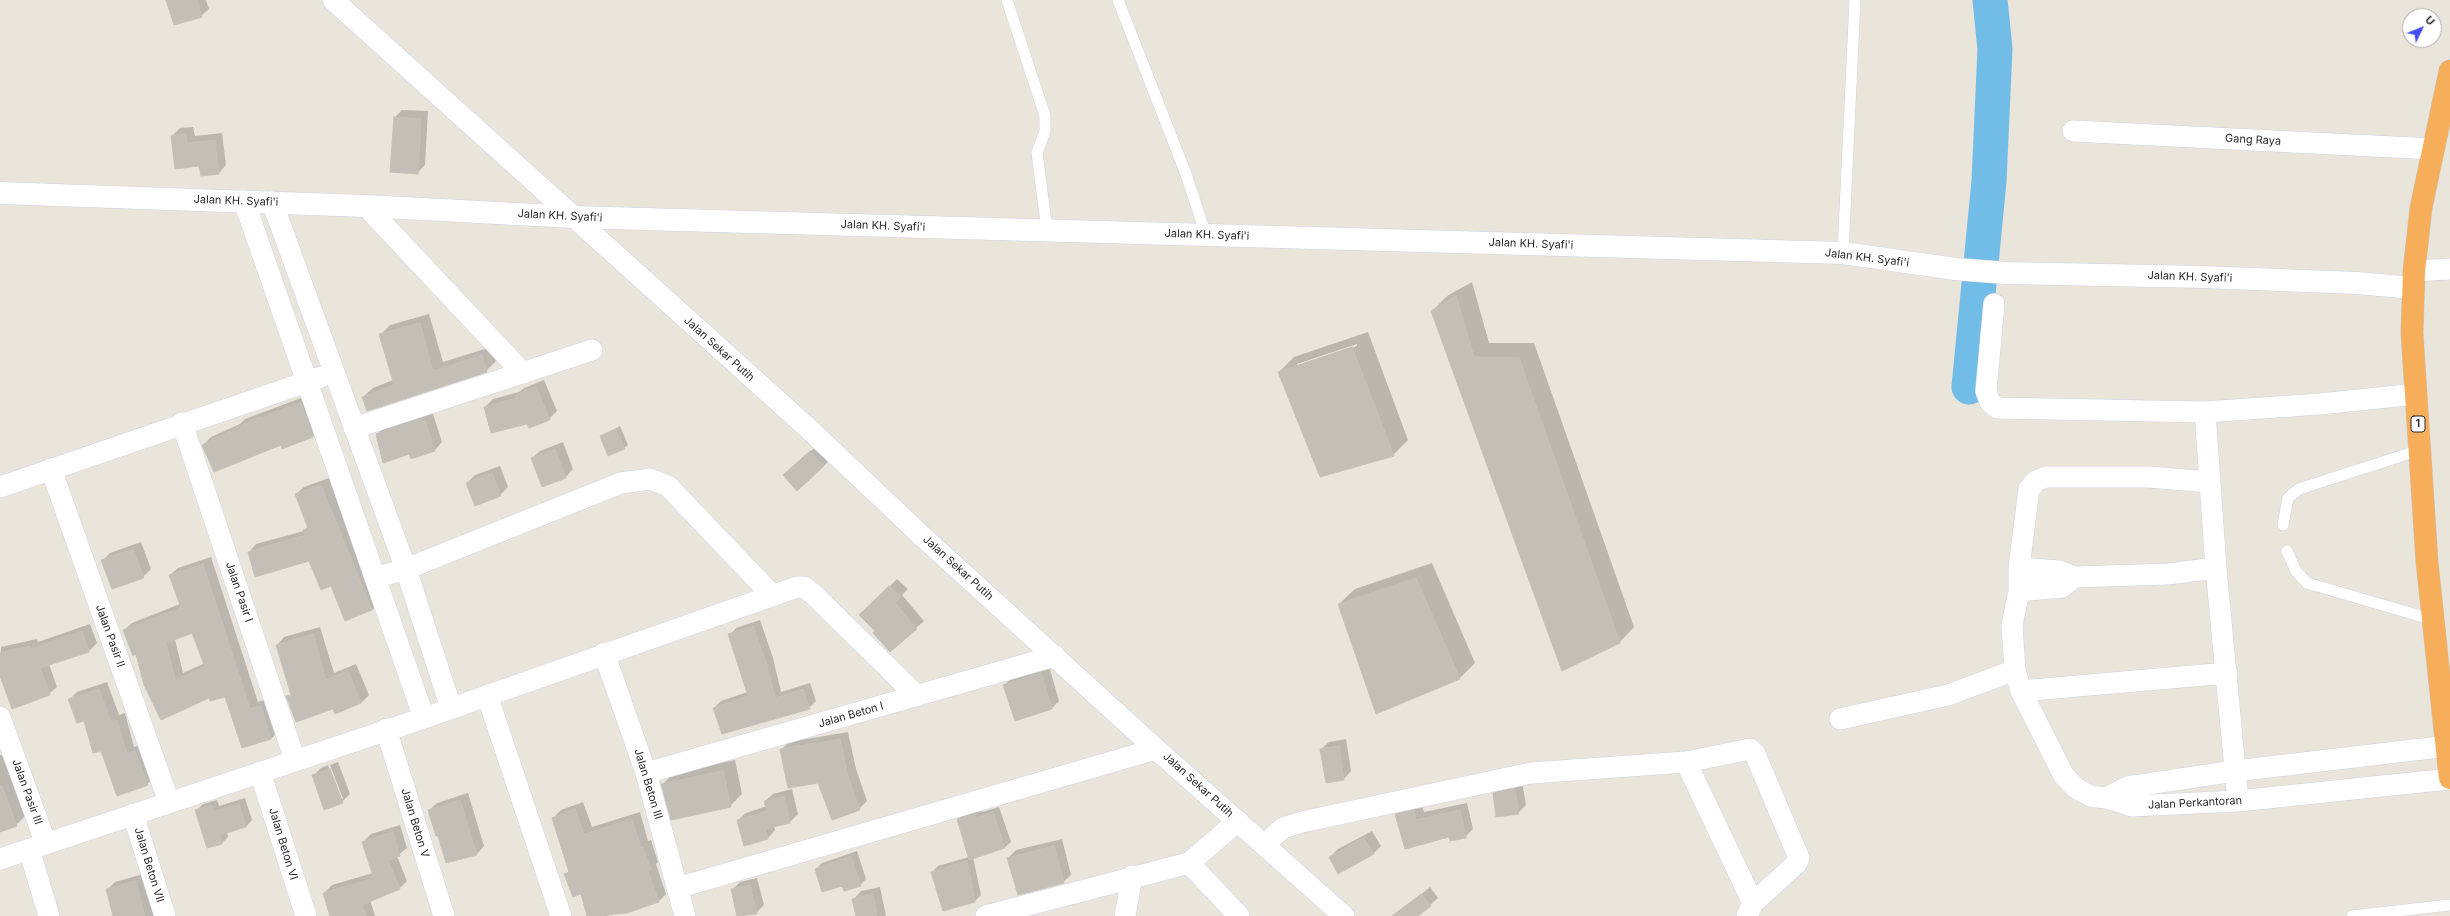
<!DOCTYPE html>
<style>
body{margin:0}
#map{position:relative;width:2450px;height:916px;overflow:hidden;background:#eae5db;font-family:Inter,sans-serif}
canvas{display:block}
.north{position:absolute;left:2402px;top:8px;width:40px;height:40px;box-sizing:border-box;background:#fff;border:1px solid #a9a9a9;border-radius:50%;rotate:47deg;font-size:11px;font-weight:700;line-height:16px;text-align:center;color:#292929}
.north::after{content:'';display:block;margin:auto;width:14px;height:18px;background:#414ff1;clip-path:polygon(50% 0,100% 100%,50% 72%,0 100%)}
</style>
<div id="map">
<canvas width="2450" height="916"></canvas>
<div class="north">U</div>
</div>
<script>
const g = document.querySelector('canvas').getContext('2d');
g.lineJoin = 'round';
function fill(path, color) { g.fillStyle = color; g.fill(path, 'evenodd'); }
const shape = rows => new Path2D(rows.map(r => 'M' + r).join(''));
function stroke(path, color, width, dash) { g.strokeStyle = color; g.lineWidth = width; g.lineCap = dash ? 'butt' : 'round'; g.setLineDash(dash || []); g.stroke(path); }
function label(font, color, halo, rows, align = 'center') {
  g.font = font + ' Inter,sans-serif'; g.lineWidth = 3; g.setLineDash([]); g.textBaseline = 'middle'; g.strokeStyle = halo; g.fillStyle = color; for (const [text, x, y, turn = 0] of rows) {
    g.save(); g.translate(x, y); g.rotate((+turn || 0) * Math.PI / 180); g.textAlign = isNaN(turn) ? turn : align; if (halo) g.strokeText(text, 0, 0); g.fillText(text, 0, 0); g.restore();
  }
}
const shadow = shape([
 [167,0,206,0,209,9,201,16],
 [402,110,428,111,425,165,417,173,395,117],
 [193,127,195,136,222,133,226,165,219,173,200,165,172,136,180,128],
 [1472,282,1489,343,1534,343,1634,627,1619,643,1432,311,1447,296],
 [429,314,443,362,491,347,496,361,486,371,363,397,373,388,393,380,380,335,390,325],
 [1368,332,1408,440,1393,455,1279,372,1294,357],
 [1357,344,1357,346,1297,367,1297,364],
 [544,380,557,411,549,419,528,423,485,407,493,399,519,392,524,388],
 [309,395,321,428,313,436,283,448,281,444,203,445,211,437,240,424,245,419],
 [432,411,442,442,435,450,410,453,384,462,376,436,383,428],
 [620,426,628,445,624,448,601,436],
 [563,442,573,469,566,477,532,458,540,451],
 [819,444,831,458,824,466,784,475],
 [500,466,508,487,500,495,467,483,475,475],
 [329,478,379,602,372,610,332,585,310,560,249,552,256,544,304,531,308,526,296,494,304,487],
 [141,542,151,569,143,577,103,560,110,553],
 [211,557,258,702,268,699,279,731,271,739,226,695,210,697,161,719,137,653,124,630,132,623,180,604,170,575,178,568],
 [193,632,205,663,183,673,175,639],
 [1432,563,1475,663,1459,679,1339,604,1355,589],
 [897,579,908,589,902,595,924,621,916,628,876,631,861,615],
 [760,620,773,658,781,692,810,683,816,701,809,708,714,708,721,701,748,692,730,635,736,628],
 [90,624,97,643,89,651,49,664,57,687,49,694,0,676,1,647,37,639,38,642],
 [320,627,334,673,356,664,369,695,361,703,336,712,334,707,288,697,291,693,277,645,284,637],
 [1049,666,1059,701,1052,708,1004,685,1012,678],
 [107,682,119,715,125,713,134,747,143,744,155,777,147,784,101,750,85,719,69,700,77,692],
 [848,732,856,769,867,801,859,809,781,750,789,742],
 [1346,739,1351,771,1344,779,1321,749,1329,742],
 [0,755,2,755,25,816,16,825,0,830],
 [735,760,742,794,730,806,663,784,674,773],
 [338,762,350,794,342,802,313,776,321,768,328,765,340,799,343,799,330,765],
 [1522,782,1526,805,1518,813,1494,794,1501,786],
 [792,789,798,814,790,822,774,826,775,830,768,838,745,844,738,820,746,813,767,806,765,801,773,794],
 [468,793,484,846,477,854,447,862,439,834,429,810,437,803],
 [245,798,252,820,246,827,227,832,228,837,222,843,197,810,203,804,217,800,219,806],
 [583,802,592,827,640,812,648,841,651,840,658,862,656,864,666,894,659,901,607,916,588,916,582,893,566,874,570,870,553,818,561,810],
 [1421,803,1424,812,1467,803,1473,829,1465,837,1449,835,1396,815,1404,807],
 [999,807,1011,842,1004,848,973,857,981,895,975,901,932,872,938,866,969,857,958,820,964,813,981,809,982,812],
 [400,825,407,848,397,856,407,881,399,889,370,900,375,916,332,916,324,893,332,885,373,873,363,842,371,834],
 [1372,831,1381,846,1373,854,1330,857,1338,849],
 [1062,839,1071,875,1063,882,1008,858,1016,850],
 [857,851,866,879,860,885,843,885,816,869,822,863],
 [143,874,164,916,123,916,107,890,115,882],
 [757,878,764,905,756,913,738,916,732,890,740,882],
 [880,887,886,916,857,916,854,899,861,891],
 [1430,887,1438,898,1430,905,1416,916,1395,916]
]);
const river = shape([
 [1969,387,1989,181,1995,49,1990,0]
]);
const building = shape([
 [166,0,197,0,202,17,174,25,166,0],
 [394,117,421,119,418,174,390,172,394,117],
 [186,134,187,143,215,140,219,174,201,176,199,166,175,169,171,136,186,134],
 [1456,296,1474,357,1519,358,1620,643,1562,671,1431,311,1456,296],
 [420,323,433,371,482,355,487,372,367,411,362,397,394,385,379,334,420,323],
 [1352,347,1394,456,1320,477,1278,372,1352,347],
 [536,387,550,420,529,428,527,424,491,433,484,407,517,398,515,395,536,387],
 [301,402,313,437,282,449,281,445,214,472,202,445,260,416,261,418,301,402],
 [424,418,435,451,411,459,409,454,383,463,376,434,424,418],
 [616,429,625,449,608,456,600,436,616,429],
 [555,449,566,478,542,487,531,458,555,449],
 [810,451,824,466,797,491,783,475,810,451],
 [492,473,501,496,475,506,466,483,492,473],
 [321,485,372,610,345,621,331,586,321,590,309,561,255,577,248,552,305,535,303,530,308,528,295,494,321,485],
 [133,549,144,578,112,589,101,560,133,549],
 [203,564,250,709,261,706,271,739,242,748,225,697,210,701,209,698,161,720,144,685,136,654,133,656,123,630,181,608,169,575,203,564],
 [192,633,205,667,175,680,166,643,192,633],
 [1416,578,1460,679,1376,714,1338,604,1416,578],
 [889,586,901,597,895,603,917,629,890,652,873,633,875,631,859,615,889,586],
 [753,626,767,665,775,698,803,689,810,709,722,734,713,708,748,696,728,634,753,626],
 [82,631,89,652,40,668,50,695,12,709,0,676,0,653,29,646,30,649,82,631],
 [313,634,326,680,348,671,361,703,335,714,333,709,296,722,286,696,291,695,276,645,313,634],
 [1041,673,1052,709,1015,721,1003,685,1041,673],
 [99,689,111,722,117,720,127,754,135,751,148,785,117,796,101,751,93,753,84,721,77,723,68,699,99,689],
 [840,739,848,777,860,810,832,820,818,783,788,788,780,749,840,739],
 [1339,746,1344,780,1326,783,1320,749,1339,746],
 [330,769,343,803,324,810,312,775,330,769],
 [723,771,731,807,671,820,661,784,723,771],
 [0,786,2,786,17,826,0,832,0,786],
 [1515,789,1519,814,1496,817,1493,793,1515,789],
 [784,796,790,823,765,829,768,839,744,846,737,820,767,811,764,801,784,796],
 [460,800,477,855,446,863,438,836,436,836,428,810,460,800],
 [239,804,246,827,220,835,222,844,207,848,195,810,211,805,213,812,239,804],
 [575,809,584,834,632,819,641,848,643,847,651,870,648,871,659,902,627,913,587,916,581,894,573,897,564,874,569,872,552,818,575,809],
 [1414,810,1416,820,1460,810,1466,838,1450,841,1449,837,1405,849,1395,814,1414,810],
 [993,812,1005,848,969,860,957,819,975,814,976,818,993,812],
 [393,832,400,856,388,860,400,889,362,905,366,916,330,916,323,893,370,879,370,877,373,876,362,842,393,832],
 [1364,838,1374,854,1338,874,1329,857,1364,838],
 [1054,846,1064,883,1018,895,1007,858,1054,846],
 [851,856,861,886,844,891,842,886,822,892,815,869,851,856],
 [967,861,975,902,943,911,931,872,967,861],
 [136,881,145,916,113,916,106,889,136,881],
 [750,885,757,914,737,916,731,889,750,885],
 [873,894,877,916,856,916,852,899,873,894],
 [1421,894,1431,906,1418,916,1392,916,1421,894]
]);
const lane = shape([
 [1007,0,1045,116,1045,131,1037,153,1047,230],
 [1118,0,1186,174,1206,235],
 [1843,253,1855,0],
 [2283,525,2288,498,2299,489,2420,450],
 [2287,551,2296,571,2307,583,2434,620],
 [2352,916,2450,905]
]);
const street = shape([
 [333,0,809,429,923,537,1156,749,1344,916],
 [2073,131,2433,149],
 [244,201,424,718],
 [272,202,406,569,451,708],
 [366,206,523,373],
 [2414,271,2450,269],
 [1994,304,1986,391,1990,402,1997,408,2205,412,2320,404,2416,394],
 [2205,412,2216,568,2238,801],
 [182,423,295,760],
 [354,428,592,350],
 [51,469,169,802],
 [2210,482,2148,477,2046,477,2036,481,2029,489,2019,568,2019,591,2012,625,2015,670,2021,691,2064,776,2076,788,2090,796,2106,798,2132,806,2238,801,2450,779],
 [0,487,321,377],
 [2019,568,2059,571,2075,577,2168,574,2216,568],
 [375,578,406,569,621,483,650,479,668,486,773,596],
 [2019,591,2062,587,2075,577],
 [604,653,646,773,685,916],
 [2021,691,2227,673],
 [487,695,561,916],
 [0,717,46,844],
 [1840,719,1948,695,2015,670],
 [386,729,444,916],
 [1686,762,1753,903],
 [260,772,306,916],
 [646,773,1055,656],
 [2106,798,2127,787,2235,771,2448,746],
 [133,814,165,916],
 [1265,844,1283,828,1302,822,1531,773,1686,762,1750,749,1755,754,1799,858,1796,864,1753,903,1747,916],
 [29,849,49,916],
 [0,859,424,718,797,587,804,587,812,593,917,696],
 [1189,863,1239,916],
 [677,888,1156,749],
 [986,916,1189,863,1238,821],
 [1125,916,1132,876]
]);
const secondary = shape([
 [0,193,366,206,573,217,1843,253,1955,269,2007,273,2203,277,2357,283,2413,288]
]);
const highway = shape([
 [2450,71,2421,208,2414,271,2412,333,2427,562,2450,778]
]);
const shields = [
 [2418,424,14]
];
const shieldNames = [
 ["1",2418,424]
];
const streetNames = [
 ["Gang Raya",2253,140,3],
 ["Jalan KH. Syafi'i",236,201,2],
 ["Jalan KH. Syafi'i",560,216,3],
 ["Jalan KH. Syafi'i",883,226,2],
 ["Jalan KH. Syafi'i",1207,235,2],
 ["Jalan KH. Syafi'i",1531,244,2],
 ["Jalan KH. Syafi'i",1867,258,7],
 ["Jalan KH. Syafi'i",2190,277,2],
 ["Jalan Sekar Putih",719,349,42],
 ["Jalan Sekar Putih",958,568,42],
 ["Jalan Pasir I",239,592,71],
 ["Jalan Pasir II",110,636,70],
 ["Jalan Beton I",851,715,-16],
 ["Jalan Beton III",648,784,73],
 ["Jalan Sekar Putih",1198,785,42],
 ["Jalan Pasir III",27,792,70],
 ["Jalan Perkantoran",2195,803,-3],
 ["Jalan Beton V",415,823,73],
 ["Jalan Beton VI",283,844,73],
 ["Jalan Beton VII",149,865,73]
];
fill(shadow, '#0003');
stroke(river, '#72bce8', 35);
fill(building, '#c3bfb7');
stroke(building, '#c5c1b5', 1);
stroke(lane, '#d0d2e1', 12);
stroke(street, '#d0d2e1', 22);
stroke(secondary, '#d0d2e1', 23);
stroke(highway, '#c7c7c7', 23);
stroke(lane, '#fff', 11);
stroke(street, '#fff', 21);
stroke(secondary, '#fff', 22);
stroke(highway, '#f6ae5a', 22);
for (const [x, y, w] of shields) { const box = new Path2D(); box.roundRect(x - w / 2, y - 8, w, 16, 3); g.fillStyle = '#fff'; g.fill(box); stroke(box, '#292929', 1); }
label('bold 10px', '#292929', null, shieldNames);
label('11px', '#292929', '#fff', streetNames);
</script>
